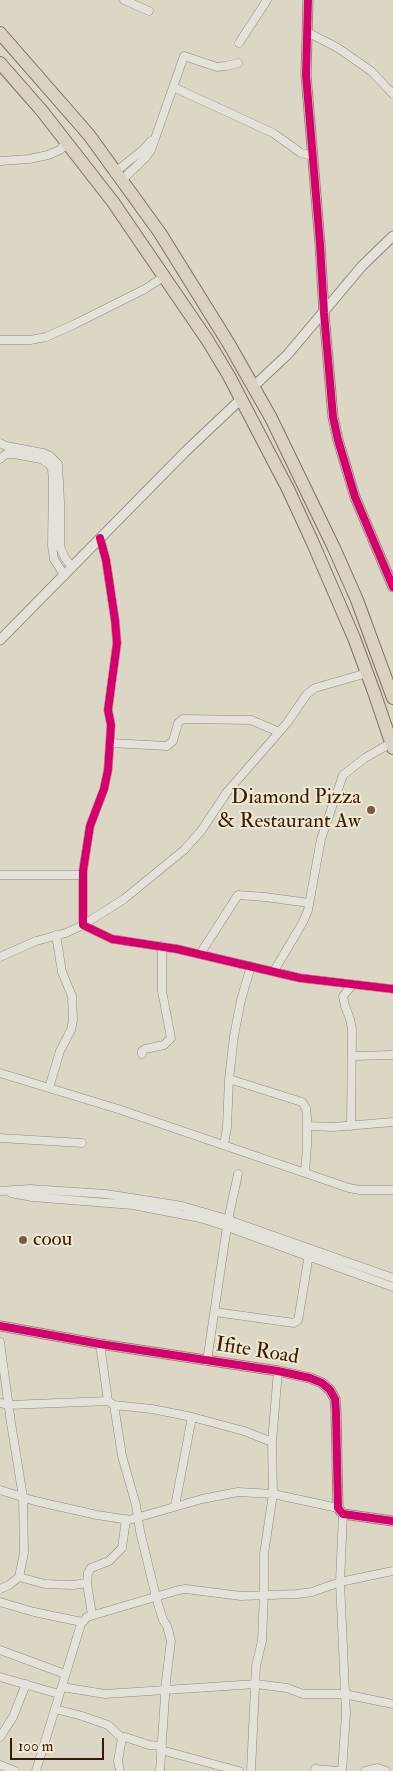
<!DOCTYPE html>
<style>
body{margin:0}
#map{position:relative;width:393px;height:1771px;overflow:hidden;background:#dcd7c4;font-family:"IM FELL Double Pica",serif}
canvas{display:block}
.scale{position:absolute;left:10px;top:1738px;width:94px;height:22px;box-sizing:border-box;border:2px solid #391a05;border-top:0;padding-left:6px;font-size:15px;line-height:18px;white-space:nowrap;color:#391a05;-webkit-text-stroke:4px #efe9d2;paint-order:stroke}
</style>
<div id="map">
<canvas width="393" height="1771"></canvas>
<div class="scale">100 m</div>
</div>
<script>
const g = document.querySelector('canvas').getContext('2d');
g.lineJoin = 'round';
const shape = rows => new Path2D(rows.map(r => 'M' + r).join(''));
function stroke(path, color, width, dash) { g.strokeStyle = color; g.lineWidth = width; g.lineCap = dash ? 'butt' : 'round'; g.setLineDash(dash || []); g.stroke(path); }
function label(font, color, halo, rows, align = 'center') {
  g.font = font + ' "IM FELL Double Pica",serif'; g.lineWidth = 4; g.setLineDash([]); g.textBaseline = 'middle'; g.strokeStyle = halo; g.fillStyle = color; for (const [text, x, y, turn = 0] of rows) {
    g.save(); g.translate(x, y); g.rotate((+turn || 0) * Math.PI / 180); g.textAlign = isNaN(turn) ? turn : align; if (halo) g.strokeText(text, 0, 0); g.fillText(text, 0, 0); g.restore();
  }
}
const minor = shape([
 [124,0,149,11],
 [307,32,338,48,371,71,393,94],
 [239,43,267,0],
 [184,56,217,67,226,66,238,63],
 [173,87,273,133,301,153,313,156],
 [0,161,29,159,48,155,60,150,67,142],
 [114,173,144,149,151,141],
 [121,181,145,158,151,150,184,56],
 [0,340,30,340,46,337,75,324,145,289,165,276],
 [0,443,6,446,43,453,50,456,58,464,60,502,60,547,65,558,72,567],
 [0,459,6,454,14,454,41,459,49,464,52,469,53,481,52,546,54,559,64,575],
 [100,538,106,560,115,620,117,643,108,710,111,725,108,770,104,789,90,826,83,871,83,925,112,939,177,949,300,978,393,989],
 [110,743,167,746,173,741,178,723,183,719,251,720,279,732],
 [0,875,83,875],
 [200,954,238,895,265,897,309,903],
 [0,957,36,941,66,933,83,925,124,899,184,850,201,831,227,792,287,723,307,694,315,688,367,673],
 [274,971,303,922,308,910,321,839,343,775,365,758,391,743],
 [142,1054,142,1051,145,1049,164,1045,171,1038,162,991,162,946],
 [352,1056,393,1055],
 [0,1073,118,1109,349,1188,360,1190,393,1190],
 [229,1079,302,1102,306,1108,307,1118,307,1146,305,1172],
 [49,1088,60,1051,71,1030,73,1020,72,996,62,972,56,935],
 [307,1126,333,1127,393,1122],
 [351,1126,352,1029,350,1019,345,1006,343,996,353,984],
 [0,1138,82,1143],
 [224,1145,227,1127,229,1079,234,1036,241,1000,251,966],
 [0,1191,30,1189,106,1194,182,1206,220,1217,393,1278],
 [11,1193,32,1197,133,1205,200,1218,219,1224,393,1287],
 [215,1312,294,1323,298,1320,299,1315,309,1254],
 [0,1342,11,1423,23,1497,24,1553,19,1577,9,1585,0,1589],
 [100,1344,108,1401,114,1405,122,1456,136,1505,140,1531,156,1597,163,1620,167,1626,171,1641,166,1681,160,1771],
 [207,1361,228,1220,238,1174],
 [0,1403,9,1405,108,1401],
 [114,1405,152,1409,192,1417,244,1431,272,1442],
 [0,1490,35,1501,97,1515,129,1520,202,1499,238,1492,273,1494,338,1508],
 [175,1506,192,1417],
 [19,1577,45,1584,73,1585,87,1583],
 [0,1602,34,1612,82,1622],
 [92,1615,87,1583,88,1573,91,1568,109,1561,122,1548,126,1519],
 [0,1650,65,1674],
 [0,1677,59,1694],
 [62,1687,105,1694,256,1684,287,1688,303,1694,344,1694,393,1704],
 [55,1709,82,1716,108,1725,122,1738],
 [0,1737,13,1717,26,1684],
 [161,1750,239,1771],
 [0,1765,15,1771],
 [315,1769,338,1771],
 [36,1771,81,1624,87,1617,179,1590,186,1589,241,1596,297,1594,312,1592,340,1582,393,1571],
 [120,1771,118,1761,122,1738,125,1737,149,1745,162,1746],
 [251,1771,256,1666,262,1641,264,1594,264,1554,273,1494,272,1442,278,1371],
 [342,1771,346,1714,340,1582,343,1514],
 [365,1771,378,1768,386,1771]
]);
const tertiary = shape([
 [308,0,306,75,320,244,324,313,333,417,338,440,355,497,393,587],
 [253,387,288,354,362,266,393,236],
 [0,640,186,451,241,399],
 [0,1326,100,1344,278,1371,310,1378,322,1383,330,1390,335,1399,336,1412,338,1508,343,1514,393,1521]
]);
const trunk = shape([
 [0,33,89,135,160,233,229,344,271,418,334,548,357,600,393,698],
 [0,63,42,111,113,202,208,341,229,376,288,489,312,541,354,638,374,692,393,748]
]);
const cycleway = shape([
 [308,0,306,75,320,244,324,313,333,417,338,440,355,497,393,587],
 [100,538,106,560,115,620,117,643,108,710,111,725,108,770,104,789,90,826,83,871,83,925,112,939,177,949,300,978,393,989],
 [0,1326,100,1344,278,1371,310,1378,322,1383,330,1390,335,1399,336,1412,338,1508,343,1514,393,1521]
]);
const markers = [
 [371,810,5,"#725c48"],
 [23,1240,5,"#725c48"]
];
const poiNames = [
 ["Diamond Pizza",361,798],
 ["& Restaurant Aw",361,822],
 ["coou",33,1240,"left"]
];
const streetNames = [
 ["Ifite Road",257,1352,9]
];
stroke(minor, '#918a7c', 9);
stroke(tertiary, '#918a7c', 11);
stroke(trunk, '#797164', 14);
stroke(minor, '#e4e1d8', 8);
stroke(tertiary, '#e4e1d8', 9);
stroke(trunk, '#d9d2c3', 12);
stroke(cycleway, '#d6006c', 8);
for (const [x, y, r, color] of markers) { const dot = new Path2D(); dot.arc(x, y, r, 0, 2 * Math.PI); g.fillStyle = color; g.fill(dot); stroke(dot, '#efe9d2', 2); }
label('21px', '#391a05', '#efe9d2', poiNames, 'right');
label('21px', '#391a05', '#efe9d2', streetNames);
</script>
